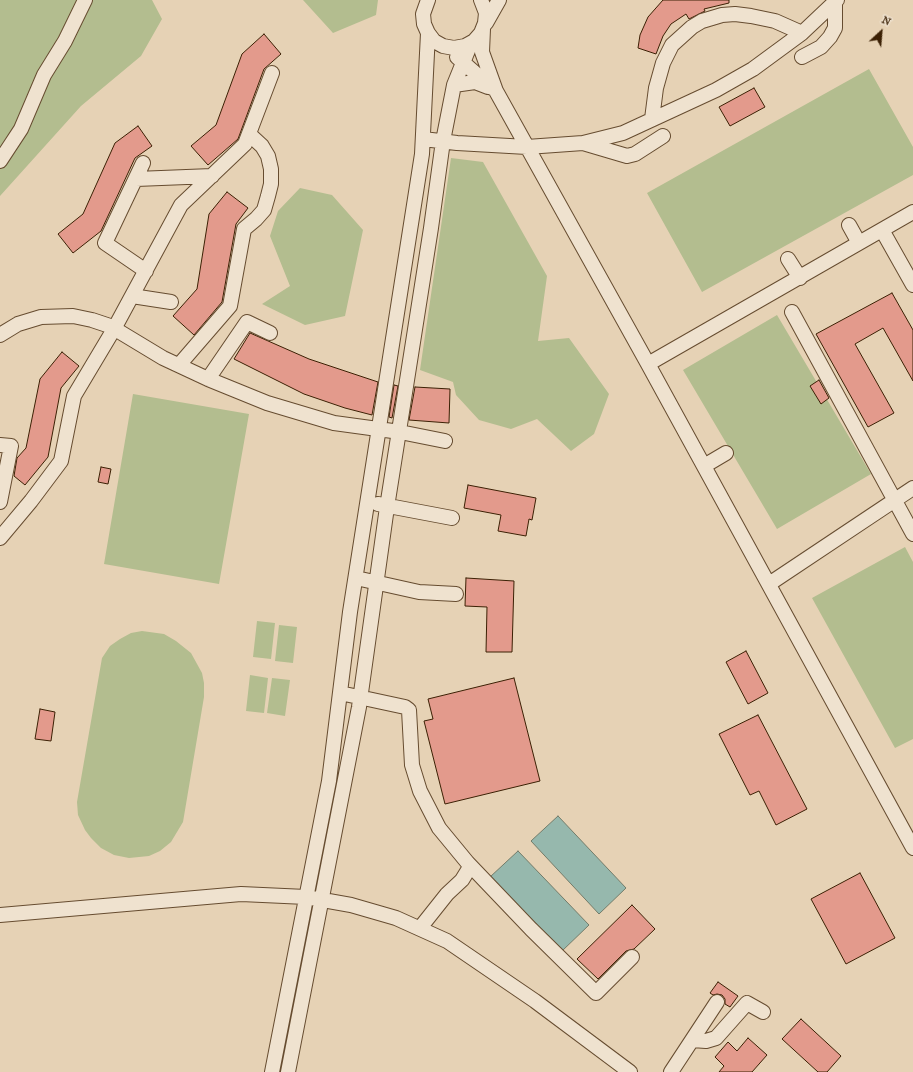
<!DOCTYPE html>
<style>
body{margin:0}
#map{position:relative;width:913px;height:1072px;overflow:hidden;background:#e6d2b5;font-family:"IM FELL French Canon",serif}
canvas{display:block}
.north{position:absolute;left:861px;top:12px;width:40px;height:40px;-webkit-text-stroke:3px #efe2cf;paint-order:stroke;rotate:26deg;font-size:11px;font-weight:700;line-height:16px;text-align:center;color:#3b2004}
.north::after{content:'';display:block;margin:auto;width:14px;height:18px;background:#3b2004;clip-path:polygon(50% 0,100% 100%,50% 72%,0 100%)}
</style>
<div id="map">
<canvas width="913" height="1072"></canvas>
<div class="north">N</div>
</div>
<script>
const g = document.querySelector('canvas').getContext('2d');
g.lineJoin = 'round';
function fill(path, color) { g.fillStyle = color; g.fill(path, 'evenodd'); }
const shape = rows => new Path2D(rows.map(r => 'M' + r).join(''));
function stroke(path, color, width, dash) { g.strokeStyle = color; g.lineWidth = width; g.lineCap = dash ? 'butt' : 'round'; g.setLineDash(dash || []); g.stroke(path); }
const green = shape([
 [0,0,152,0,162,19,141,56,81,106,0,196],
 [303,0,378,0,376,15,333,33],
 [869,69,913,147,913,175,702,292,647,193],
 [451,158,483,162,547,276,538,341,569,338,609,394,594,434,571,451,537,419,511,429,479,420,456,395,453,382,420,370],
 [300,188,332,195,363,230,345,316,305,325,262,304,290,286,270,236,278,211],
 [777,315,871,474,777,529,683,370],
 [133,394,249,414,219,584,104,564],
 [905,547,913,562,913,739,895,748,812,598],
 [257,621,275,623,271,659,253,657],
 [279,625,297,627,293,663,275,661],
 [142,631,164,634,176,641,191,653,202,673,204,683,204,697,183,822,171,842,160,851,149,856,129,858,114,855,101,848,91,838,85,830,78,815,77,802,102,658,110,646,120,639,131,633],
 [250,675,268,678,264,713,246,711],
 [272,678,290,680,285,716,267,713]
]);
const water = shape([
 [558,816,626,888,599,914,531,841,558,816],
 [518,851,589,925,562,951,490,877,518,851]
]);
const building = shape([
 [663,0,729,0,729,3,704,9,705,11,689,19,686,14,671,24,663,36,656,54,638,48,640,35,648,17,663,0],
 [264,34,281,54,264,69,238,139,208,165,191,146,216,125,242,54,264,34],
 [754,88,765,107,730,126,719,107,754,88],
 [138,126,152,146,135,158,101,231,73,253,58,234,83,214,115,143,138,126],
 [227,192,248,208,236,224,222,302,194,335,173,316,197,289,209,214,227,192],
 [892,293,913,330,913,381,883,328,855,344,894,413,868,427,816,334,892,293],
 [250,333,309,359,378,382,372,415,345,408,304,394,234,359,250,333],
 [62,352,79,366,61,388,48,457,25,485,14,476,17,458,26,448,40,379,62,352],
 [819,380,829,398,821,404,810,386,819,380],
 [394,385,398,386,392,418,389,417,394,385],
 [415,387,450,389,449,423,409,420,415,387],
 [101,467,111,469,108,484,98,482,101,467],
 [468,485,536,498,532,520,529,519,526,536,498,531,501,515,464,508,468,485],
 [466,578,514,581,512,652,486,652,487,607,465,606,466,578],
 [746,651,768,693,748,704,726,662,746,651],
 [514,678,540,781,445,804,424,721,433,719,428,699,514,678],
 [40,709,55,712,51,741,35,739,40,709],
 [758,715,807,809,776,825,759,791,750,795,719,734,758,715],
 [860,873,895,938,846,964,811,899,860,873],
 [632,905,655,929,634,949,626,951,598,979,577,959,632,905],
 [718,982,738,996,730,1007,725,1004,725,999,722,995,717,994,713,995,710,993,718,982],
 [801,1019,841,1056,827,1072,818,1072,782,1039,801,1019],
 [748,1038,767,1055,752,1072,719,1072,724,1066,715,1057,728,1042,737,1051,748,1038]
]);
const minor = shape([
 [428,0,423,14,424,24,428,33,434,41,443,46,454,48,465,46,474,41,481,33,485,23,486,13,481,0],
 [486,23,499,0],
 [483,29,482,52,496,91,648,364,913,848],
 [457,57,492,88],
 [802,57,821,47,830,37,835,28,835,2],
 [454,85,475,82,488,87],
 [652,119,656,88,663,63,672,45,692,27,702,21,722,15,735,14,751,16,775,21,802,33],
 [423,139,457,143,527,147,583,143,623,133,716,90,753,69,802,33,837,0],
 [583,143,627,156,635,154,663,136],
 [0,161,21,129,44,75,65,41,85,0],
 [143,163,105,243,146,271],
 [136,179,212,176],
 [849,225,859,243],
 [882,230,913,285],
 [788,259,800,278],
 [132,296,171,302],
 [792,312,913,534],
 [0,335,18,324,41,317,73,316,92,320,110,326,163,358,208,379,267,403,334,423,400,432,445,441],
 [648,364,913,212],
 [179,365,230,306,244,229,256,219,264,210,268,196,271,184,271,169,268,156,262,146,249,134],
 [208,379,247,322,270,333],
 [0,445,11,446,0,502],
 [704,466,726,453],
 [378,504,452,518],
 [0,538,31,501,61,461,74,396,114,329,181,205,245,144,272,73],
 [356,578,419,592,456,594],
 [769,584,913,488],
 [340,693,405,707,409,710,412,765,420,791,439,828,467,862,470,867,462,880,447,894,420,928],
 [467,862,531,929,596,993,632,957],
 [0,915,241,894,306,897,351,905,396,918,447,941,535,1001,630,1072],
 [692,1040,706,1041,716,1038,747,1003,763,1012],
 [272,1072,329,781,350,612,422,154,428,33],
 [288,1072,359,707,387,507,431,228,443,141,454,85,471,43],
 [671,1072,717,1002]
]);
fill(green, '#b3bd8f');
fill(water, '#96b8ad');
stroke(water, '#727b69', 1);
fill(building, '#e39a8c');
stroke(building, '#3b2004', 1);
stroke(minor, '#664c30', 16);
stroke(minor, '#efe2cf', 14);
</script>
